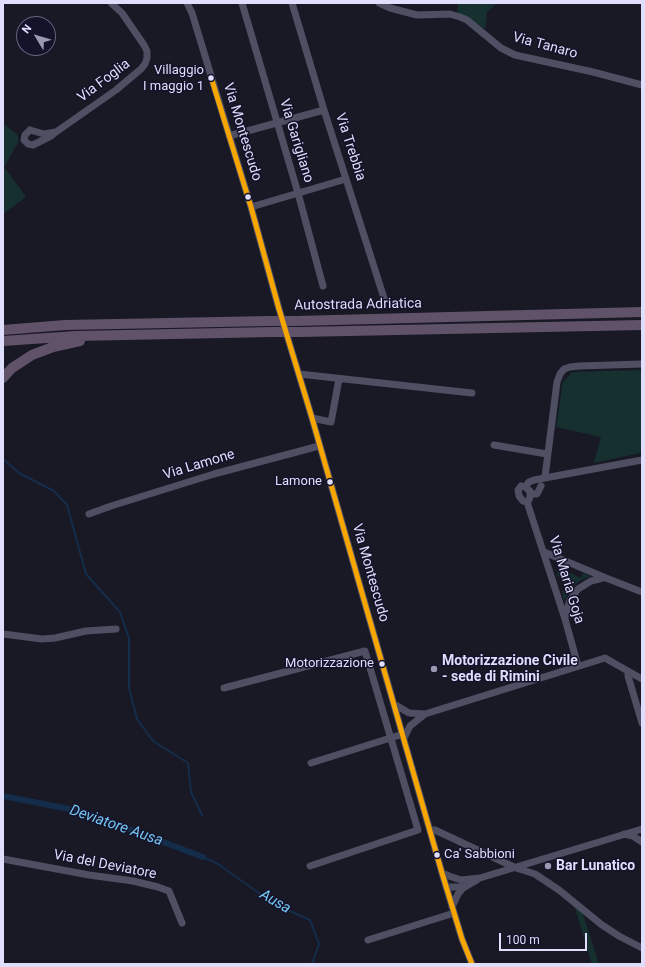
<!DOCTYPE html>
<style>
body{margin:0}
#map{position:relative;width:645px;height:967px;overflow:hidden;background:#191825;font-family:Roboto,sans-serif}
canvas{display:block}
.frame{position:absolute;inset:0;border:4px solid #dfdefd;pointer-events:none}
.north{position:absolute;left:16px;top:16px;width:40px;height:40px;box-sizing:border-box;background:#15132a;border:1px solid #66647e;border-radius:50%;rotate:308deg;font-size:11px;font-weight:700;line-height:16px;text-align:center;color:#dfdefd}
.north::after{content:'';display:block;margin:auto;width:14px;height:18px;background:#9a99b1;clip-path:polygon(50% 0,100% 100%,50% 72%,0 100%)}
.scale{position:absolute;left:499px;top:933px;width:88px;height:18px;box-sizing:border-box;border:2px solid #dfdefd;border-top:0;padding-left:5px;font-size:12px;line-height:14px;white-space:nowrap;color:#dfdefd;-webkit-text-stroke:3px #15132a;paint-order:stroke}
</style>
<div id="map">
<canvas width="645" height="967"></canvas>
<div class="frame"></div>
<div class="north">N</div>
<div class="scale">100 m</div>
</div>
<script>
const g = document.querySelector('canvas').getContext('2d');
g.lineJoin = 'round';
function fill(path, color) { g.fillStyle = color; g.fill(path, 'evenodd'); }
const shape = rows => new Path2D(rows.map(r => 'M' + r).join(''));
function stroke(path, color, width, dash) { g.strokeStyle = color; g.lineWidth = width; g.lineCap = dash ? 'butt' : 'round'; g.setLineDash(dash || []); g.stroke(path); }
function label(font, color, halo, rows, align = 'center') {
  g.font = font + ' Roboto,sans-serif'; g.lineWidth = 3; g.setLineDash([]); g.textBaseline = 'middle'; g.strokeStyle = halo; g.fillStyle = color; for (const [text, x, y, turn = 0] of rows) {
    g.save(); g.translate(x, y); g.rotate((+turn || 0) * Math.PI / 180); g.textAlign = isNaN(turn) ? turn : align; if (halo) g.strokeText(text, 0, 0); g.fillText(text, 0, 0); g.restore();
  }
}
const green = shape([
 [458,3,497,3,487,12,485,29,457,12],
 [3,123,18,135,18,142,5,166,3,164],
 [3,165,26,197,3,214],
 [642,370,642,446,640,453,594,463,601,437,556,427,563,382,572,372],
 [564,566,569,568,568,572,581,578,583,573,591,576,583,579,577,583,571,589,564,601,562,591,566,590,562,576,557,577,557,574,560,567],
 [574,905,582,911,599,964,592,964]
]);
const stream = shape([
 [3,459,19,473,54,491,67,505,86,574,120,612,129,638,129,688,137,719,153,741,188,763,191,792,202,815],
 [203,857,218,864,274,904,310,920,319,944,312,964]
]);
const canal = shape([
 [3,796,84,812,203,857]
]);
const minor = shape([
 [187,3,192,13,251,207,279,309,312,418,442,873,462,939,472,964],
 [242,3,298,193,323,286],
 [292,3,324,110,384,298],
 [379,3,390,8,417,15,450,14,460,17,467,20,501,48,515,55,593,72,642,85],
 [30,130,44,134,56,132,51,136,33,145,28,144,24,140,25,135,30,130],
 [56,132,116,90,141,69,145,64,147,58,147,51,144,45,122,13,111,3],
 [229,136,324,110],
 [251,207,346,179],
 [299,374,472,393],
 [312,418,331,422,339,379],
 [494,445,547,454],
 [545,477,557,382,560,374,564,369,570,367,579,366,642,364],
 [521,486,525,487,530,491,530,497,528,502,523,501,519,496,518,490,521,486],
 [525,487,529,482,534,480,642,460],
 [530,494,537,494,541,486],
 [527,502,565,619,578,666],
 [89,514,111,506,214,474,319,446],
 [544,552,606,578,642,592],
 [565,617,570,600,578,589,591,581,603,578],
 [3,634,42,639,55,638,86,631,116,629],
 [628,672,628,676,642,723],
 [224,688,365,651,418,830,310,866],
 [394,704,409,713,425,714],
 [404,738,410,726,425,714,605,658,642,679],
 [311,763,403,734],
 [430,830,435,830,516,868,535,874,559,890,602,925,619,936,642,948],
 [624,834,633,836,642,842],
 [3,859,89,875,133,881,158,887,169,891,182,923],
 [442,873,449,876,461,880,480,878,642,829],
 [446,887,465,887],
 [452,907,458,894,463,888,477,880],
 [368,940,454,913]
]);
const highway = shape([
 [296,321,642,312],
 [3,330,65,325,270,321],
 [299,332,642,325],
 [3,341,76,336,272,332],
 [3,378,12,368,32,355,53,347,80,341]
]);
const highwayBridge = shape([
 [270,321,296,321],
 [272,332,299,332]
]);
const bus1 = shape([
 [211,77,251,207,279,309,312,418,442,873,462,939,472,964]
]);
const markers = [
 [211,78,3.5,"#dfdefd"],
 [248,197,3.5,"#dfdefd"],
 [330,482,3.5,"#dfdefd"],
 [382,664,3.5,"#dfdefd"],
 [434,669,4,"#9a99b1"],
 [437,855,3.5,"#dfdefd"],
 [548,866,4,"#9a99b1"]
];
const busNames = [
 ["Villaggio",204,71],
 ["I maggio 1",204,87],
 ["Lamone",322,482],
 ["Motorizzazione",374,664],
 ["Ca' Sabbioni",444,855,"left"]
];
const streetNames = [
 ["Via Tanaro",545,46,15],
 ["Via Foglia",104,81,-37],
 ["Via Montescudo",242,132,73],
 ["Via Garigliano",296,141,73],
 ["Via Trebbia",350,147,72],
 ["Autostrada Adriatica",358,305,-1],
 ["Via Lamone",199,465,-17],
 ["Via Montescudo",370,573,74],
 ["Via Maria Goja",566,580,73],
 ["Via del Deviatore",105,865,11]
];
const poiNames = [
 ["Motorizzazione Civile",442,661],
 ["- sede di Rimini",442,677],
 ["Bar Lunatico",556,866]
];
const waterNames = [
 ["Deviatore Ausa",116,826,19],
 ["Ausa",275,902,30]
];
fill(green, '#16302f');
stroke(stream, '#142d4a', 2);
stroke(canal, '#142d4a', 6);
stroke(minor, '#4f4f64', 7);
stroke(highway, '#605268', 10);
stroke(highwayBridge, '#605268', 10);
stroke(bus1, '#f7a600', 5);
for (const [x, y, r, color] of markers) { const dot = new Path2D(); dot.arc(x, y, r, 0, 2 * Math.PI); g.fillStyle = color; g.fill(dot); stroke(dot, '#15132a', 1.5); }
label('13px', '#dfdefd', '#15132a', busNames, 'right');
label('14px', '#dfdefd', '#15132a', streetNames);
label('bold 14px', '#dfdefd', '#15132a', poiNames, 'left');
label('italic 15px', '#74c6f5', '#15132a', waterNames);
</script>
